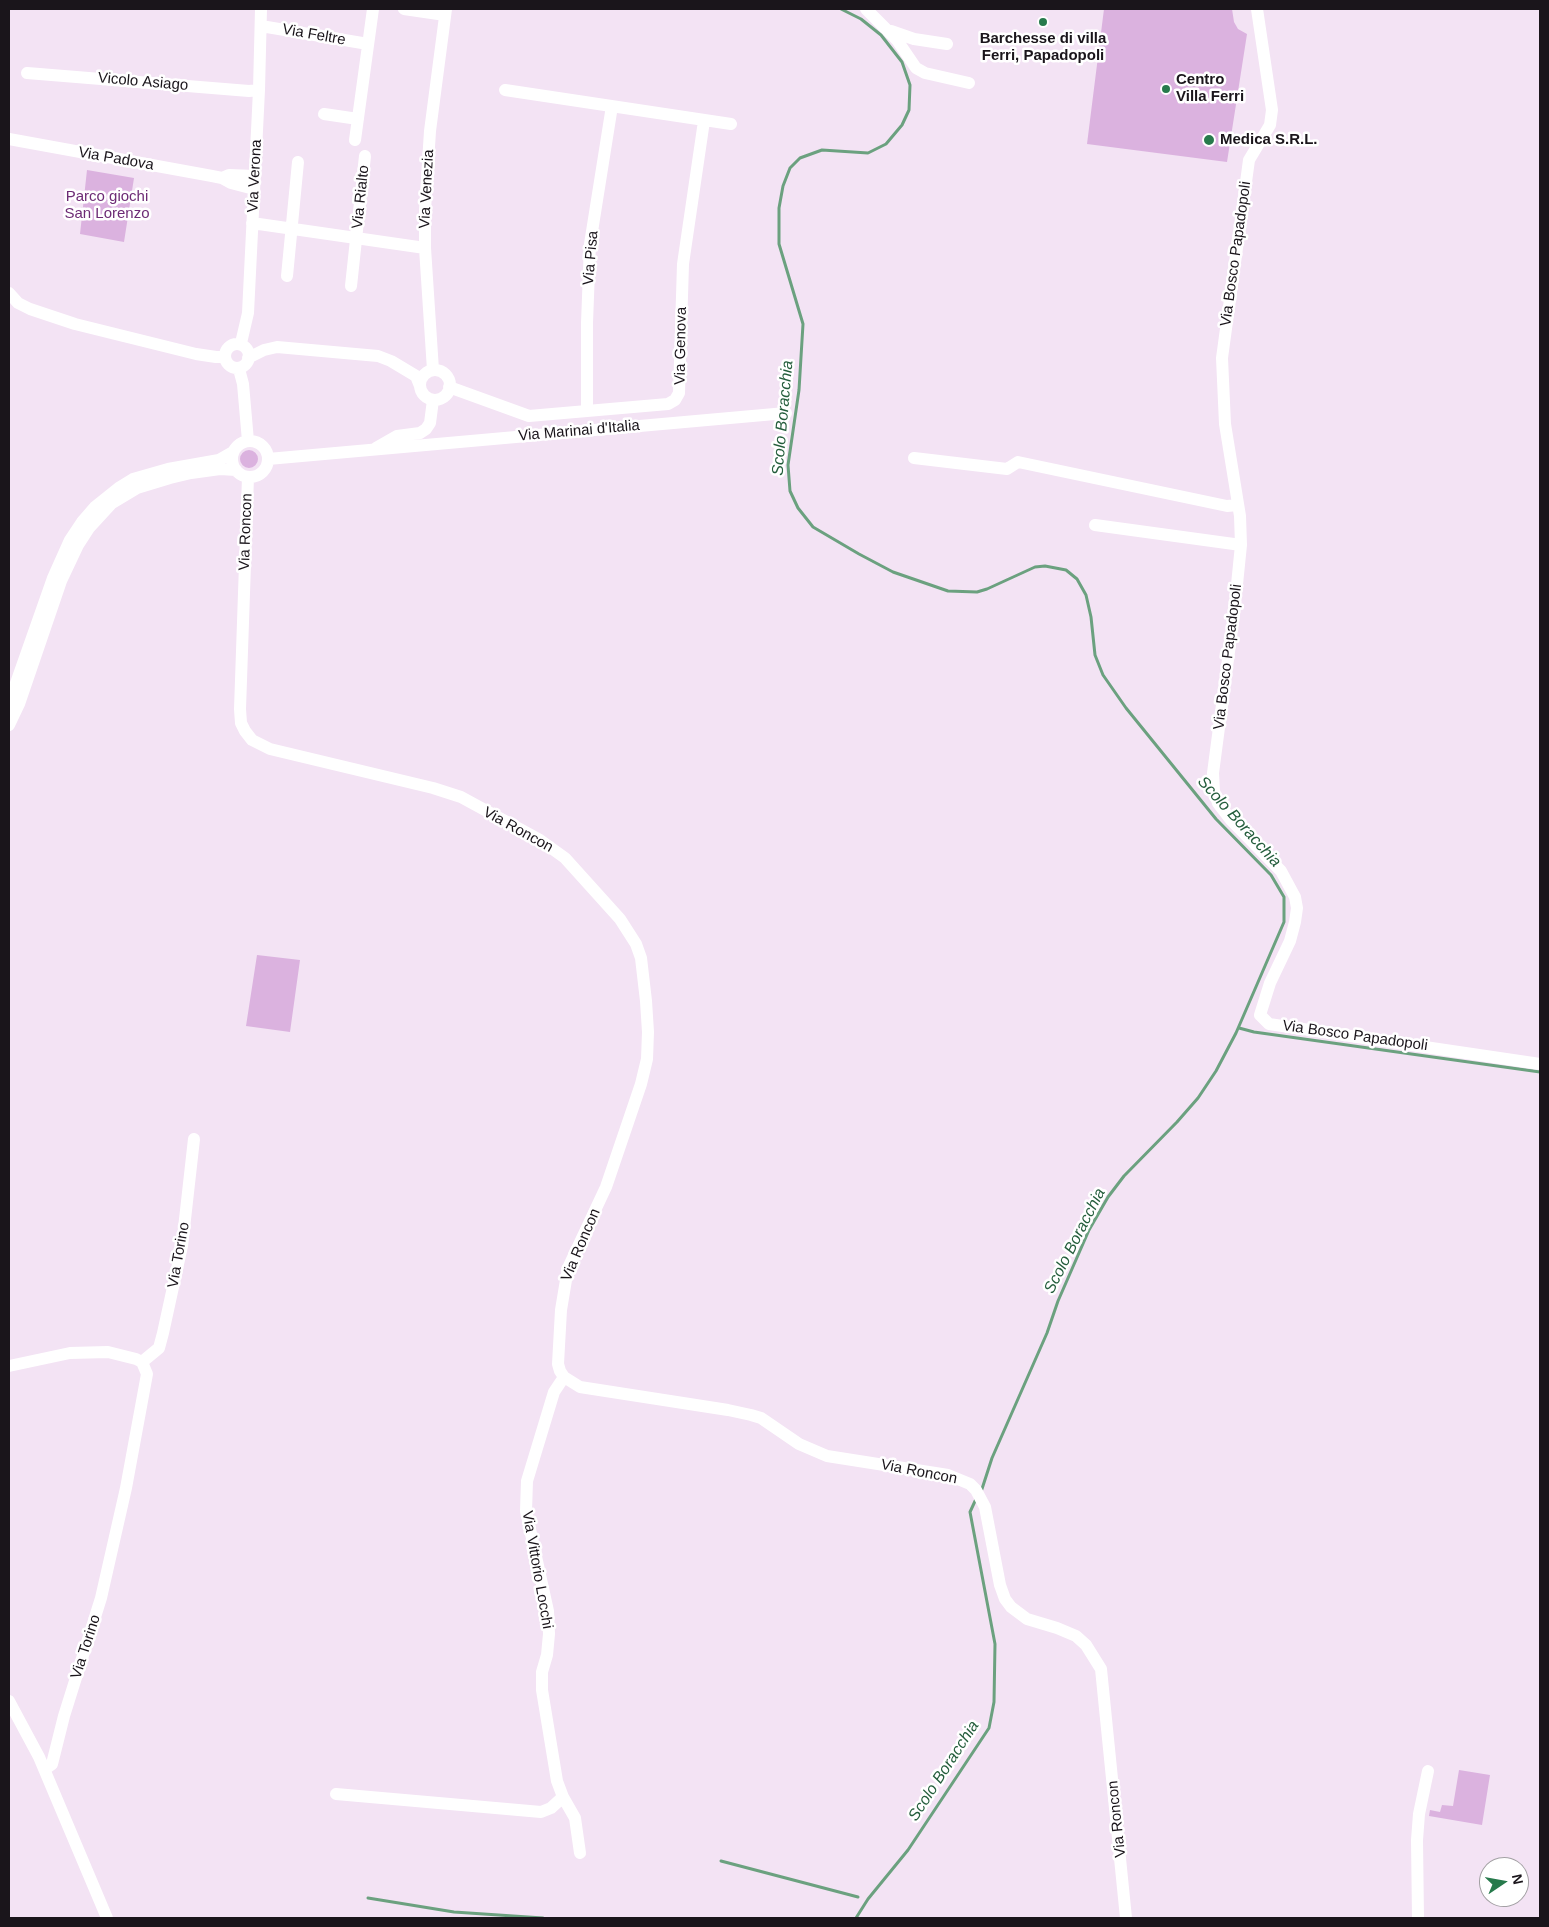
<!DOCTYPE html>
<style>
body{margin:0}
#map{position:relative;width:1549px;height:1927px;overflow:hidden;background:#f3e3f4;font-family:Helvetica,sans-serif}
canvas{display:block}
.frame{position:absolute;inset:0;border:10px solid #1a151b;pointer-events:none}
.north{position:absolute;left:1479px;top:1857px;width:50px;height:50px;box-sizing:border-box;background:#fff;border:1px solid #a3a1a4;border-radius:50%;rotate:78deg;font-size:14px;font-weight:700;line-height:20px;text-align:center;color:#1a151b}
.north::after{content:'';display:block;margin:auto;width:18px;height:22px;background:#277a4c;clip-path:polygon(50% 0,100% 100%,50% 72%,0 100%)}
</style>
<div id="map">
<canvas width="1549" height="1927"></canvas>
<div class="frame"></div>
<div class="north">N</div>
</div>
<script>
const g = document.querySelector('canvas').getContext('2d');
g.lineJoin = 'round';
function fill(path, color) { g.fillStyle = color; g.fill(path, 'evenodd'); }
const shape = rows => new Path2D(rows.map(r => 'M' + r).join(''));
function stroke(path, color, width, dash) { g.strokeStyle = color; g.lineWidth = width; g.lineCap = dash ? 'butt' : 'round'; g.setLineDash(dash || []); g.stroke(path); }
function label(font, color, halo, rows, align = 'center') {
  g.font = font + ' Helvetica,sans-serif'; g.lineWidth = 5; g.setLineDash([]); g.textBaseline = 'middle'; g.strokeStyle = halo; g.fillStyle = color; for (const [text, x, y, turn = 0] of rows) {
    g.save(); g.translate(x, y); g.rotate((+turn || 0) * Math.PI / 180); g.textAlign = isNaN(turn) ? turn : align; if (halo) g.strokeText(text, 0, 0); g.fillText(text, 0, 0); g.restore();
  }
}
const green = shape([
 [1104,9,1232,9,1234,22,1238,29,1247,34,1227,162,1087,144],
 [87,170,134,178,124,242,80,234],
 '240 459a9 9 0 1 1 18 0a9 9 0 1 1-18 0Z',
 [257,955,300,960,290,1032,246,1026],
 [1459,1770,1490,1775,1482,1825,1429,1816,1430,1810,1440,1812,1442,1805,1453,1806]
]);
const stream = shape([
 [841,9,861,19,881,35,902,62,910,85,909,110,902,125,886,144,868,153,822,150,800,158,790,168,783,186,779,208,779,244,803,324,799,390,788,465,790,491,798,508,813,527,859,554,893,572,948,591,977,592,987,589,1035,567,1045,566,1066,570,1077,579,1086,595,1091,617,1095,655,1103,675,1126,708,1216,819,1271,875,1284,897,1284,922,1236,1033,1216,1071,1198,1098,1177,1122,1124,1176,1108,1197,1089,1230,1058,1301,1047,1333,992,1458,981,1492],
 [1239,1028,1254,1032,1540,1072],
 [721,1861,858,1897],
 [368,1898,454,1912,543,1918],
 [856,1918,868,1899,908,1850,989,1728,994,1702,995,1644,970,1512,976,1499]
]);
const minor = shape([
 [404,9,445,15],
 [866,9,897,40,916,68,925,73,969,83],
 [1257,9,1272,110,1270,125,1249,160,1222,358,1225,424,1240,516,1241,545,1234,614,1213,773,1214,791,1218,803,1231,820,1281,871,1295,897,1297,908,1295,922,1290,941,1270,983,1260,1015,1269,1024,1540,1064],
 [261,26,368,44],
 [891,31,914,39,947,44],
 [27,73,249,91,259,90],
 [505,90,731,124],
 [324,114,358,119],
 [9,139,212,176,222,178,231,183,254,189],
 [355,140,373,9],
 [222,178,229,175,255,176],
 [252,223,425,248],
 [287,276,298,162],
 [351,286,365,156],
 [9,293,18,303,30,309,75,324,196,354,216,357,225,357],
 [241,343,248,313,259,90,261,9],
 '225 356a12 12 0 1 1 24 0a12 12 0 1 1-24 0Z',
 [248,358,264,350,277,347,378,356,391,361,416,376,420,386],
 [239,369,243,384,248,441],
 [433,370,425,248,425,210,430,131,446,9],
 '420 385a15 15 0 1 1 30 0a15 15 0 1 1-30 0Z',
 [449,387,529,416,668,404,675,400,679,393,683,264,704,121],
 [587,411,587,323,590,244,612,106],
 '232 459a18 18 0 1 1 36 0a18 18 0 1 1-36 0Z',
 [376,448,397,436,420,433,426,429,430,423,433,400],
 [914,458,1007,469,1018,462,1227,506,1238,505],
 [268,459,786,413],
 [248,477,240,709,241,723,245,731,252,740,270,749,433,788,461,797,540,840,565,858,620,919,636,944,641,958,646,1001,648,1032,647,1059,641,1084,606,1187,568,1268,561,1310,558,1364,560,1371,564,1377,580,1387,728,1410,751,1415,761,1418,799,1444,827,1456,948,1475,970,1484,976,1490,985,1507,1000,1585,1005,1599,1011,1607,1027,1619,1057,1628,1076,1636,1086,1645,1101,1669,1126,1918],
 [1095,525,1241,545],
 [9,703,53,578,70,540,82,522,95,507,120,487,133,479,168,469,219,460,233,452],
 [9,725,19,704,61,581,78,545,89,528,112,503,137,488,170,478,191,473,220,469,236,470],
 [142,1362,159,1348,163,1333,182,1246,194,1139],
 [9,1366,70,1353,108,1352,136,1359,142,1362,147,1374,126,1488,101,1598,64,1716,52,1764,45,1769],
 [564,1377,554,1392,527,1481,526,1511,548,1611,549,1634,547,1655,542,1672,542,1690,557,1781,563,1797,575,1818,580,1853],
 [9,1701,39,1757,107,1918],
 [336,1794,541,1812,551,1808,563,1797],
 [1418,1918,1417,1840,1419,1814,1428,1771]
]);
const markers = [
 [1043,22,5,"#277a4c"],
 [1166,89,5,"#277a4c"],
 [1209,140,6,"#277a4c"]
];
const streetNames = [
 ["Via Feltre",314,35,10],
 ["Vicolo Asiago",143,82,5],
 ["Via Padova",116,159,10],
 ["Via Verona",255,176,-87],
 ["Via Venezia",427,189,-87],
 ["Via Rialto",361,197,-84],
 ["Via Bosco Papadopoli",1236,254,-82],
 ["Via Pisa",591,258,-85],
 ["Via Genova",681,346,-89],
 ["Via Marinai d'Italia",579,431,-5],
 ["Via Roncon",246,532,-88],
 ["Via Bosco Papadopoli",1228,657,-83],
 ["Via Roncon",518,830,29],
 ["Via Bosco Papadopoli",1355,1036,8],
 ["Via Roncon",581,1245,-67],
 ["Via Torino",179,1255,-80],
 ["Via Roncon",919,1472,11],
 ["Via Vittorio Locchi",537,1570,80],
 ["Via Torino",86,1647,-72],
 ["Via Roncon",1117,1819,-96]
];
const poiNames = [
 ["Barchesse di villa",1043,39,"center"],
 ["Ferri, Papadopoli",1043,56,"center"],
 ["Centro",1176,80],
 ["Villa Ferri",1176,97],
 ["Medica S.R.L.",1220,140]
];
const parkNames = [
 ["Parco giochi",107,197],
 ["San Lorenzo",107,214]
];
const waterNames = [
 ["Scolo Boracchia",783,418,-85],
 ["Scolo Boracchia",1239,822,48],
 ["Scolo Boracchia",1075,1241,-63],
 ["Scolo Boracchia",944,1771,-57]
];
fill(green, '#dbb2df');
stroke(stream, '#6ba17f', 3);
stroke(minor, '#fff', 12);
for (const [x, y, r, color] of markers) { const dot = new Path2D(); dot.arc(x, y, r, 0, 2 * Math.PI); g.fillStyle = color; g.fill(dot); stroke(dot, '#fff', 2); }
label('15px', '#1a151b', '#fff', streetNames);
label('bold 15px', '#1a151b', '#fff', poiNames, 'left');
label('15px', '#6d2b75', '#fff', parkNames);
label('italic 16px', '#245d3c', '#fff', waterNames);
</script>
